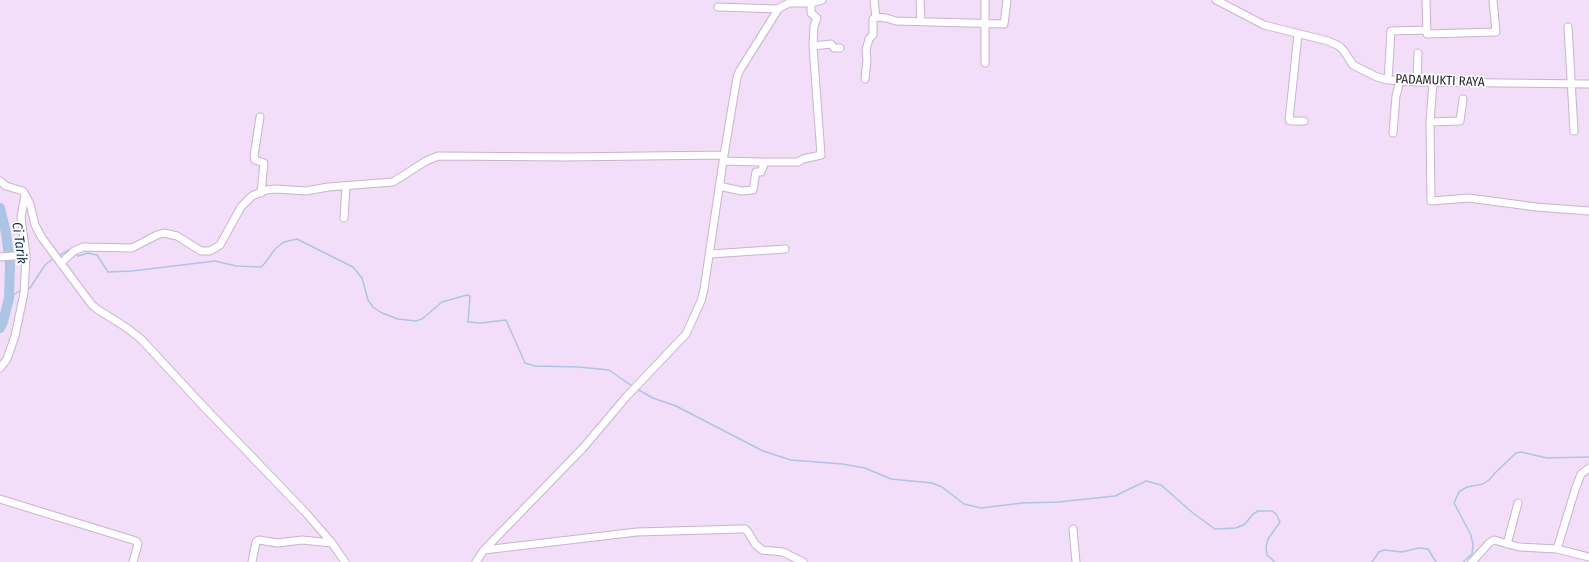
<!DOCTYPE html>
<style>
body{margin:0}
canvas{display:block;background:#f2def9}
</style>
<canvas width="1589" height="562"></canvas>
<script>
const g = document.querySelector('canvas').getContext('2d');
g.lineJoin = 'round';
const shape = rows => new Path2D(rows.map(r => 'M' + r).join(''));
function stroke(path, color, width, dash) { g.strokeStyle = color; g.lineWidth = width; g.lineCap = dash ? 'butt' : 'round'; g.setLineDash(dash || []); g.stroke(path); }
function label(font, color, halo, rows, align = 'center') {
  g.font = font + ' "Fira Sans Condensed",sans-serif'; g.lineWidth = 3.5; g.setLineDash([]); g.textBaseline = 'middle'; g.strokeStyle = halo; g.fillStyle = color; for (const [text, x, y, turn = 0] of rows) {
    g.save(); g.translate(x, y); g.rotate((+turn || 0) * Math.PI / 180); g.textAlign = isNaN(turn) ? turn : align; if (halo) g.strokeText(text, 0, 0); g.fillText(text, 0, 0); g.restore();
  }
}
const stream = shape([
 [75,253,78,256,88,253,97,255,108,272,132,271,215,261,236,266,261,267,265,263,275,249,284,242,297,239,353,267,362,278,368,300,373,307,382,313,398,319,416,321,422,319,442,302,467,295,470,296,468,322,481,323,506,320,525,363,535,366,579,367,609,370,632,386],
 [58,256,69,250,71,251],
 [27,289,30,288,45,265,54,258],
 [9,298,21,290],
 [637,389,653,398,676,406,763,451,791,460,842,464,865,468,891,479,932,483,942,487,964,504,981,508,1022,503,1058,502,1115,496,1146,481,1161,485,1193,513,1215,529,1236,528,1245,524,1253,514,1258,511,1272,511,1276,514,1280,522,1268,539,1266,547,1267,555,1275,562],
 [1372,562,1379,552,1384,550,1402,552,1419,548,1428,549,1436,562],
 [1463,562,1472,554,1473,545,1471,535,1454,503,1457,496,1460,491,1467,487,1483,484,1489,480,1495,473,1516,453,1521,452,1547,458,1589,457]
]);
const river = shape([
 [0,208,6,233,10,265,9,298,3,322,0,328]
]);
const minor = shape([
 [874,0,876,17],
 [920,0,921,21],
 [1216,0,1264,25,1328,41,1339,46,1344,51,1353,65,1377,77,1388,80,1417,82,1589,84],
 [1426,0,1427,34,1496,32,1493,0],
 [718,7,778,9],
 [1568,27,1574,131],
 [1298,34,1289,120,1291,121,1304,121],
 [813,46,831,44,834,48,840,48],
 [985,63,985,0],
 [865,79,867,60,866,50,869,39,873,35,873,19,876,17,886,18,896,21,1004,24,1007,0],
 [1388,80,1391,31,1425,30],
 [1417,82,1418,53],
 [1433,83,1430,122,1431,201,1469,198,1536,207,1589,211],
 [260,117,254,156,255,160,264,163,261,193],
 [1430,122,1460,121,1463,99],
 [1393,133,1396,96,1400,81],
 [723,161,761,162],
 [0,181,6,186,23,191,30,204,35,225,42,238,92,305,97,309,127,328,141,339,204,407,306,513,332,543,345,562],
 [720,185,723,187,742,191,753,190,756,172,761,172,765,162,798,162,803,159,821,155,813,46,814,26,817,18,811,13,811,3],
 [344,218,346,186],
 [710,254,785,249],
 [0,257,26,255],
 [61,263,74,251,83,247,132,248,157,235,164,233,177,236,201,251,210,251,220,245,241,207,252,196,266,190,276,189,306,191,328,187,393,182,426,161,438,156,566,157,724,155],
 [0,368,7,359,15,336,24,293,26,255,21,217,25,195],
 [0,499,136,541,138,544,133,562],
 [1073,529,1076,562],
 [1507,544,1518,503],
 [1557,549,1575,490,1581,474,1589,468],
 [484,550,637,532,740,529,745,529,748,532,755,544,762,550,783,552,803,562],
 [252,562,256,542,259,540,277,543,302,540,332,543],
 [476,562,484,550,583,448,627,396,686,334,701,301,704,289,724,155,737,77,740,70,779,8,789,3,811,3,822,0],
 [1472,562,1489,543,1494,540,1519,547,1557,549,1589,557]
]);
const streetNames = [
 ["PADAMUKTI RAYA",1440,81,2]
];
const waterNames = [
 ["Ci Tarik",19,243,82]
];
stroke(stream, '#adc5e5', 1.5);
stroke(river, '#adc5e5', 10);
stroke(minor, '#c7b4cd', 9);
stroke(minor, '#fff', 7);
label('13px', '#2c252e', '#fff', streetNames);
label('italic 14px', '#072950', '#fff', waterNames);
</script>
